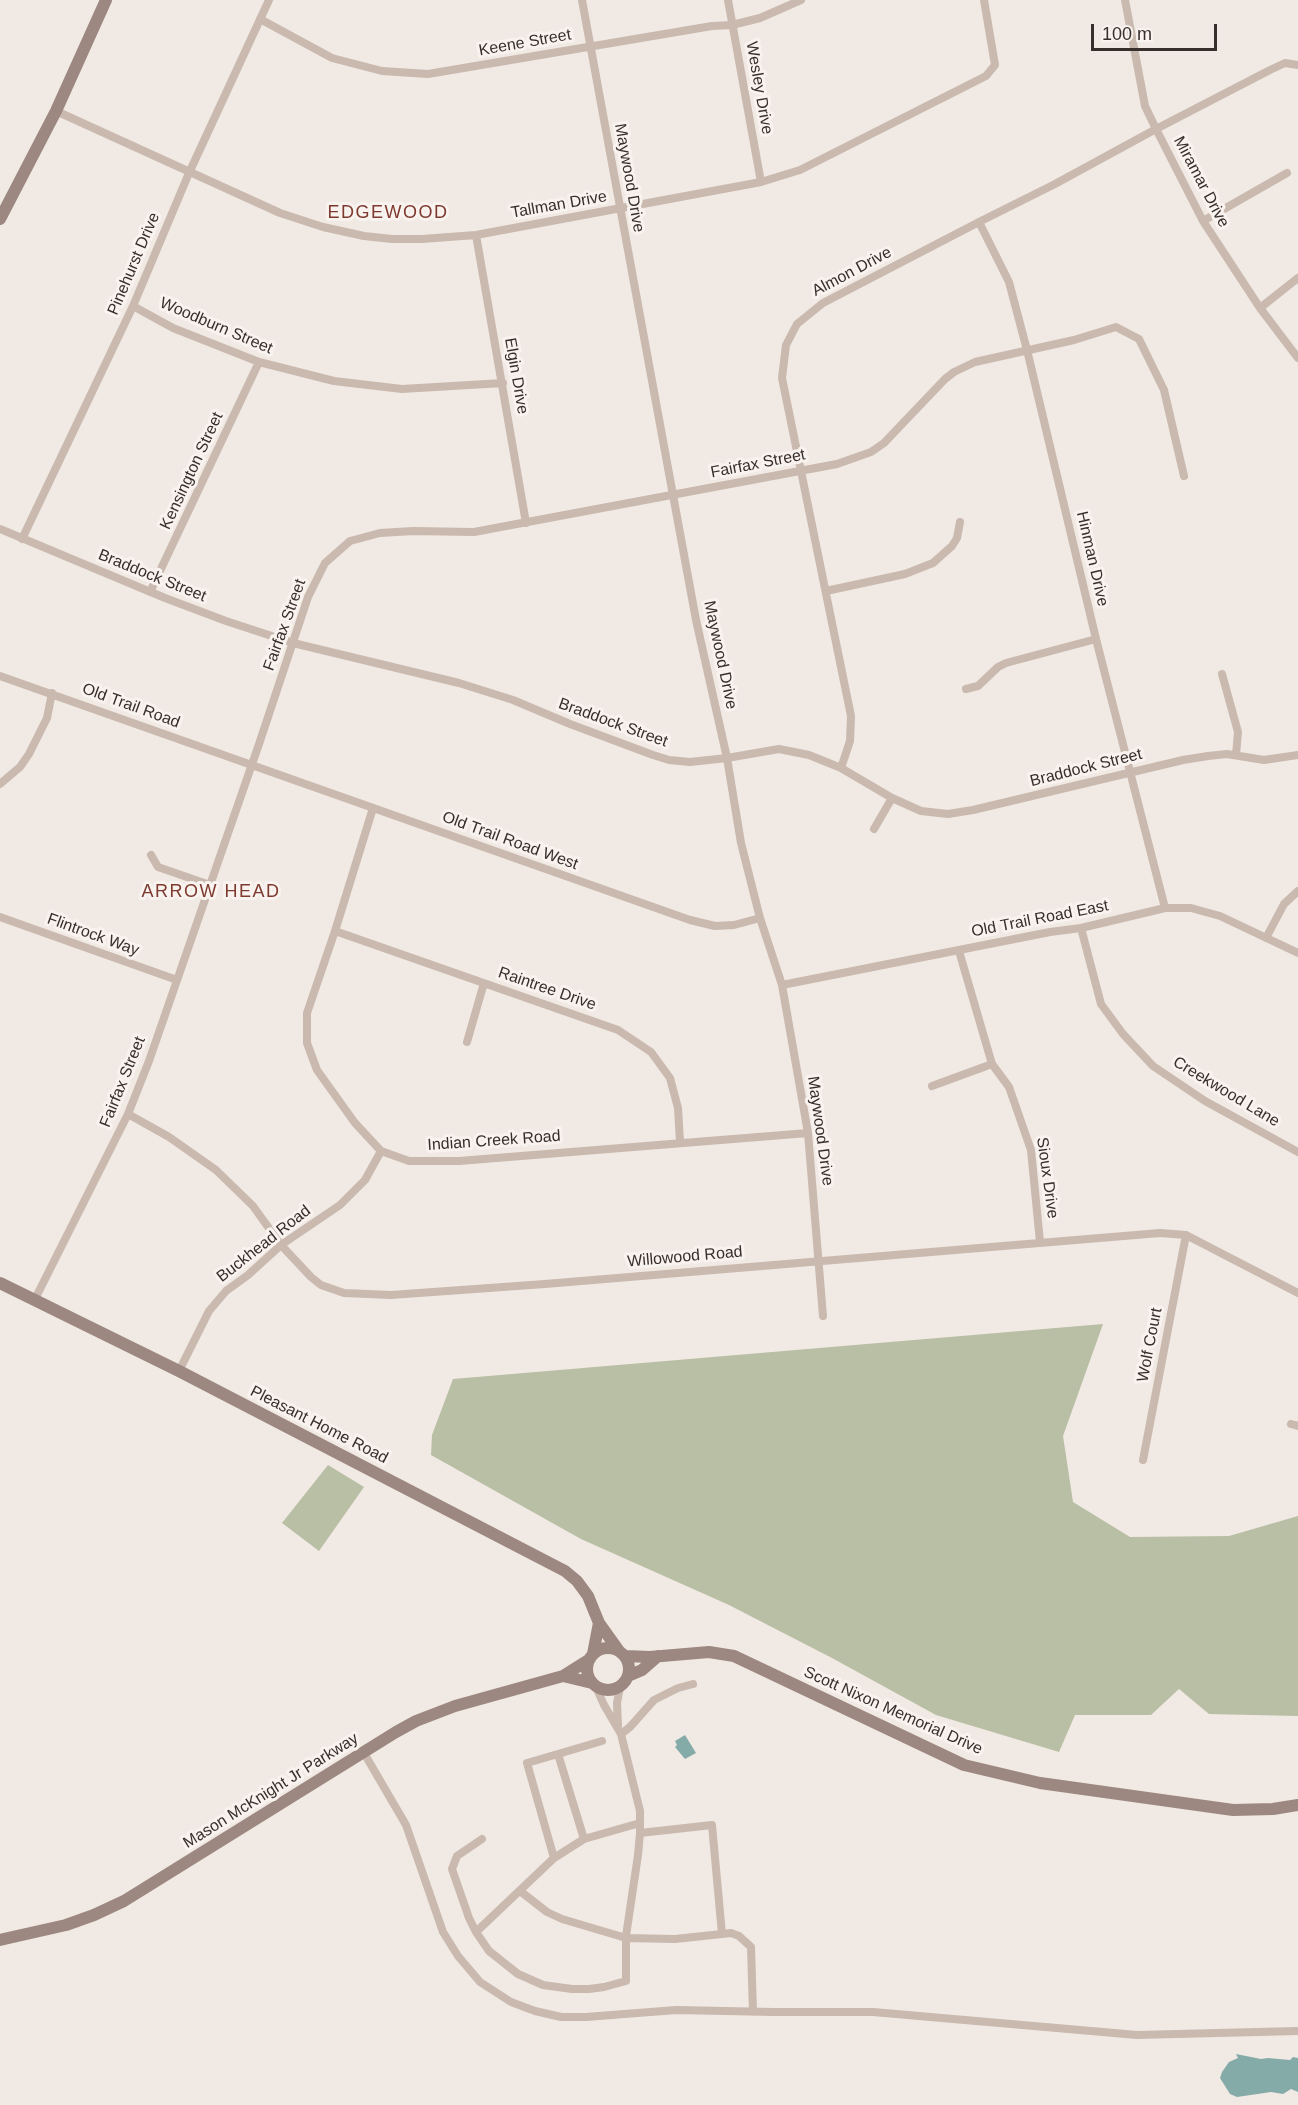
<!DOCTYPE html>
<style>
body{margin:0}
#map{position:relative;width:1298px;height:2105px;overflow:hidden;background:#f1e9e3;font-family:Helvetica,sans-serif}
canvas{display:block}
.scale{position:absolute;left:1091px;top:24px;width:126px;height:27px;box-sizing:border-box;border:3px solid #382f2c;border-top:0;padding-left:8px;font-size:18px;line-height:21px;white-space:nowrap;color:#382f2c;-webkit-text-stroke:4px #f9f3ef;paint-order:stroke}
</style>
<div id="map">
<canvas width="1298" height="2105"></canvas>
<div class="scale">100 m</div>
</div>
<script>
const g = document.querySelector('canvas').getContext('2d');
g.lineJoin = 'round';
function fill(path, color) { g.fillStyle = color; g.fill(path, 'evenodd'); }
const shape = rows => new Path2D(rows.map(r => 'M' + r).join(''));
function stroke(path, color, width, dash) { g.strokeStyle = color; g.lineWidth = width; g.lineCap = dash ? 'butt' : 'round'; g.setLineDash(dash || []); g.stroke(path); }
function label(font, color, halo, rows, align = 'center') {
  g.font = font + ' Helvetica,sans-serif'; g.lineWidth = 6; g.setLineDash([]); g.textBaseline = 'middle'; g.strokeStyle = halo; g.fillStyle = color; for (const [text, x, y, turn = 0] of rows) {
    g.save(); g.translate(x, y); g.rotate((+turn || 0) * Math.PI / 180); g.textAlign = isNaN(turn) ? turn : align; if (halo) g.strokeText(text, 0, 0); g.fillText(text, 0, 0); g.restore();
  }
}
const green = shape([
 [1103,1324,1063,1436,1073,1502,1130,1537,1229,1536,1298,1516,1298,1716,1209,1714,1179,1689,1151,1715,1075,1715,1059,1752,936,1715,832,1658,729,1605,581,1539,431,1455,432,1435,453,1379],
 [328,1465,364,1487,319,1551,282,1523]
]);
const water = shape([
 [685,1735,696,1753,685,1759,675,1747,677,1745,675,1741],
 [1236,2054,1261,2059,1268,2058,1290,2060,1293,2057,1298,2058,1298,2092,1291,2089,1283,2094,1271,2092,1237,2097,1230,2094,1220,2078,1222,2072,1229,2062,1238,2058]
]);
const street = shape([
 [582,0,673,495,696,620,727,758,741,843,760,918,782,985,808,1133,823,1316],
 [728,0,761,182],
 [1125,0,1145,106,1156,129,1203,221,1260,308,1298,358],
 [260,19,332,58,382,71,428,74,712,26,732,25,760,18,801,0],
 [56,111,280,213,323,227,364,236,392,239,422,239,476,235,761,182,800,170,986,76,995,65,984,0],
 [1203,221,1287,173],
 [979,222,1009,282,1027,350,1096,639,1165,908],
 [476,235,526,523],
 [133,306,173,328,259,362,334,381,402,389,503,383],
 [1260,308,1298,278],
 [0,529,165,598,226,621,293,643,459,683,513,700,570,724,653,755,669,760,690,762,727,758,779,749,809,755,841,768,892,798,921,811,948,814,973,810,1183,760,1208,756,1227,754,1264,760,1298,755],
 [22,539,133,306,189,173,269,0],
 [826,591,905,574,933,563,952,546,957,538,960,522],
 [150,592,259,362],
 [1222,674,1238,732,1236,755],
 [0,676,690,920,715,926,734,925,760,918],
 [966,689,978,686,998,667,1006,663,1096,639],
 [841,768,850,741,851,716,782,378,786,345,797,324,823,303,979,222,1055,184,1156,129,1270,70,1285,63,1298,65],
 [0,784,20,767,29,754,47,718,52,693],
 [373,808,335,931,307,1013,307,1043,317,1070,355,1123,381,1151,409,1161,459,1161,808,1133],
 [874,829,892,798],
 [151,855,158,867,210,885],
 [0,917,177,980],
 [1081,928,1101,1004,1123,1034,1153,1066,1205,1101,1298,1152],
 [335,931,618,1030,651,1052,670,1078,678,1108,680,1142],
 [1266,938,1284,904,1298,891],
 [959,951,992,1064,1009,1087,1031,1150,1040,1242],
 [782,985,1050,932,1081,928,1165,908,1191,908,1220,916,1298,953],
 [467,1042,484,983],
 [932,1086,992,1064],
 [128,1114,169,1137,216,1170,253,1206,281,1245,311,1277,321,1285,344,1293,391,1295,545,1284,1160,1233,1186,1235,1298,1293],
 [35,1299,128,1114,149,1061,259,744,308,597,325,563,350,541,380,533,413,531,474,532,837,464,871,452,884,443,945,379,954,372,975,362,1074,340,1116,327,1139,339,1164,390,1184,476],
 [179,1371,209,1311,226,1291,248,1275,281,1245,340,1205,365,1180,381,1151],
 [1291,1424,1298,1426],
 [1143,1460,1186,1235],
 [596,1687,604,1705,621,1734,640,1811,640,1833,638,1855,626,1936,626,1981,604,1987,589,1989,572,1989,543,1985,518,1974,489,1951,476,1932,554,1858,527,1763,558,1754,584,1839,640,1823],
 [618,1726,617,1703,620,1687],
 [621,1734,630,1727,654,1700,678,1688,693,1684],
 [364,1753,406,1825,443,1932,458,1956,480,1982,511,2002,535,2011,561,2017,586,2017,676,2010,774,2012,873,2012,1137,2035,1298,2031],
 [558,1754,602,1741],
 [554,1858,584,1839],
 [520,1891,547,1912,562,1919,626,1938,675,1939,722,1934,712,1825,640,1833],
 [476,1932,469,1918,452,1869,457,1856,482,1839],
 [722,1934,731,1933,739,1936,751,1947,753,2012]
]);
const secondary = shape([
 [0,219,56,111,106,0],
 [0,1283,179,1371,565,1571,577,1581,588,1596,599,1623,619,1651],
 '587 1669a21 21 0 1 1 42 0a21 21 0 1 1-42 0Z',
 [593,1654,599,1623],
 [625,1656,650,1657,709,1652,734,1656,964,1765,1040,1783,1233,1810,1273,1809,1298,1805],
 [563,1676,592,1683],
 [628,1676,642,1670,658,1656],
 [0,1940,66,1925,94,1915,124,1901,396,1732,416,1721,455,1706,563,1676,590,1659]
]);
const streetNames = [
 ["Keene Street",525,43,-10],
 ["Wesley Drive",759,88,80],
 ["Maywood Drive",629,178,80],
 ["Miramar Drive",1201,182,62],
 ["Tallman Drive",559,205,-10],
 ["Pinehurst Drive",134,264,-67],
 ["Almon Drive",852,272,-28],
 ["Woodburn Street",216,326,23],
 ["Elgin Drive",516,376,80],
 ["Fairfax Street",758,464,-11],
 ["Kensington Street",192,471,-65],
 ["Hinman Drive",1092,559,77],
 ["Braddock Street",152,576,22],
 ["Fairfax Street",285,625,-70],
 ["Maywood Drive",720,655,78],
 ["Old Trail Road",131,706,20],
 ["Braddock Street",613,723,20],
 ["Braddock Street",1086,768,-14],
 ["Old Trail Road West",510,841,20],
 ["Old Trail Road East",1040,919,-11],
 ["Flintrock Way",93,935,20],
 ["Raintree Drive",547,989,19],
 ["Fairfax Street",123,1082,-68],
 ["Creekwood Lane",1226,1092,31],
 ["Maywood Drive",820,1131,82],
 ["Indian Creek Road",494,1141,-4],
 ["Sioux Drive",1047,1178,82],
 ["Buckhead Road",264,1244,-38],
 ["Willowood Road",685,1257,-5],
 ["Wolf Court",1150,1345,-79],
 ["Pleasant Home Road",319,1425,27],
 ["Scott Nixon Memorial Drive",893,1711,24],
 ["Mason McKnight Jr Parkway",271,1791,-32]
];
const neighbourhoodNames = [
 ["EDGEWOOD",388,213],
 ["ARROW HEAD",211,892]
];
fill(green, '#b9bfa4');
fill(water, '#85aba9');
stroke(street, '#c9b9af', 8);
stroke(secondary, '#9c8881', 12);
label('16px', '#382f2c', '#f9f3ef', streetNames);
g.letterSpacing = '1.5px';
label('18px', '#7e3a2f', '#f9f3ef', neighbourhoodNames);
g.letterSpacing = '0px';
</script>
